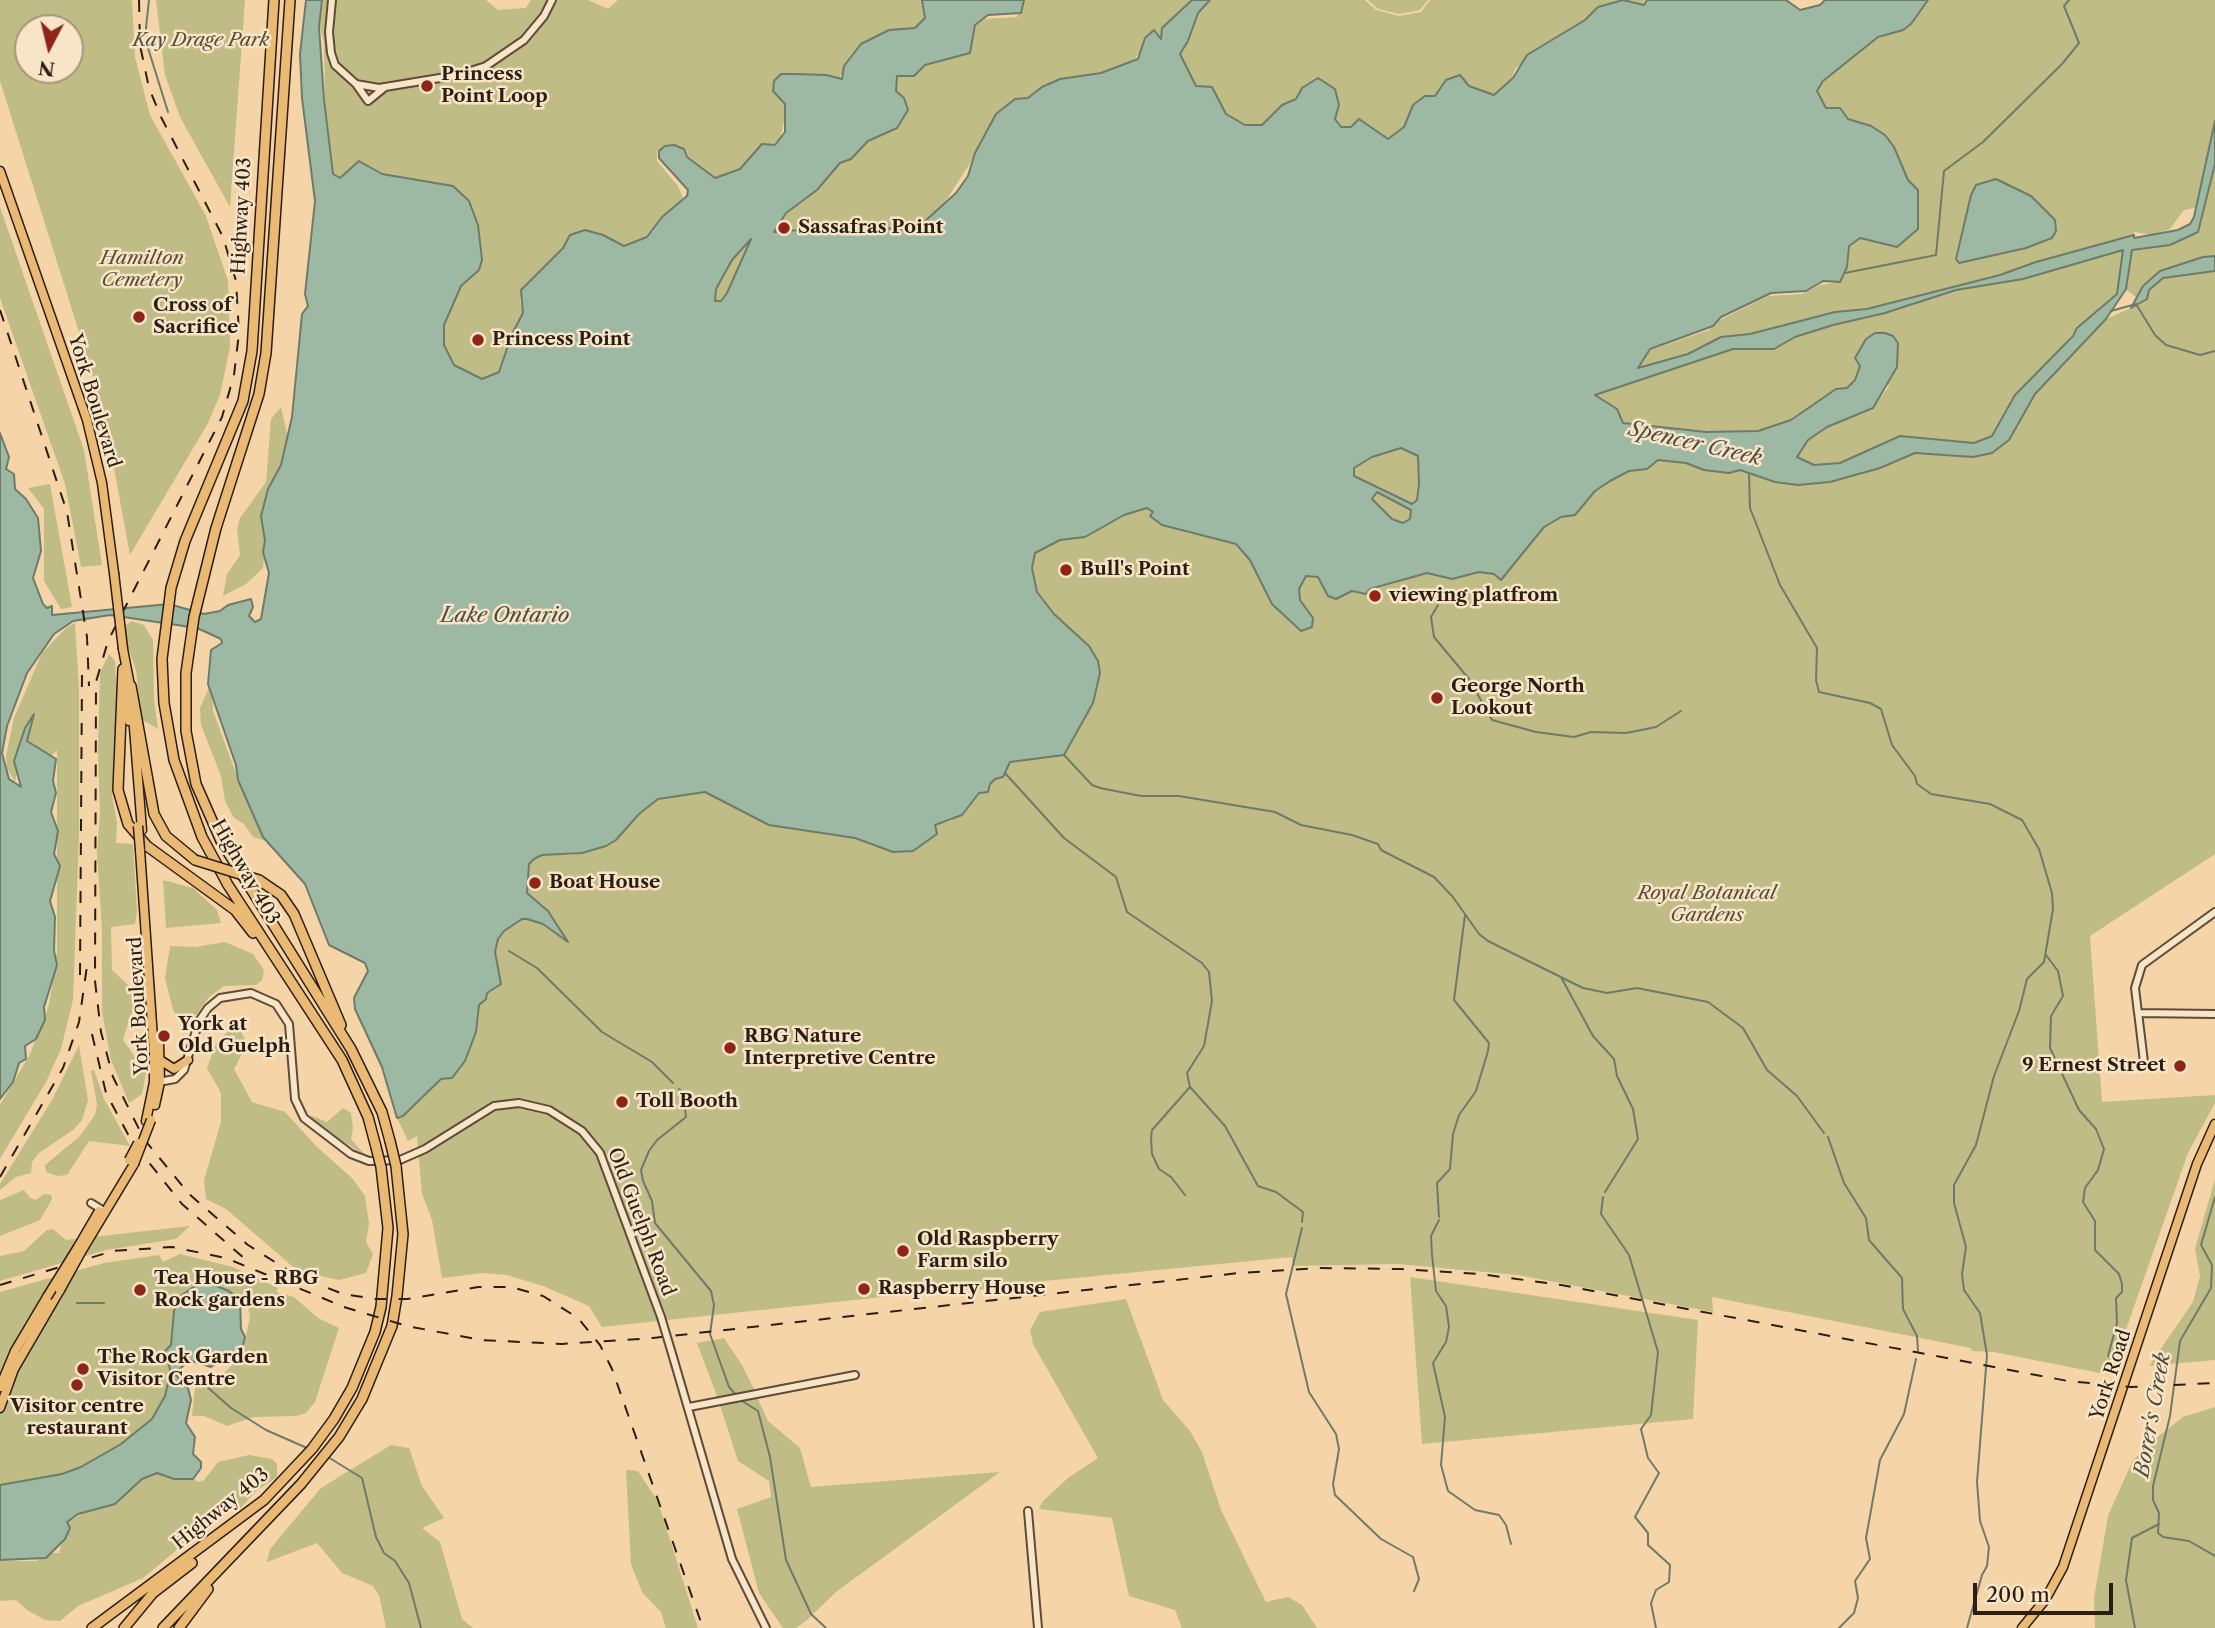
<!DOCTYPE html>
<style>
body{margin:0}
#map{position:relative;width:2215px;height:1628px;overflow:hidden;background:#f5d5a8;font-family:"Libre Caslon Text",serif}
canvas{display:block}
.north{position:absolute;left:14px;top:14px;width:70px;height:70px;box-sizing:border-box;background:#f8e4c6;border:2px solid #a6957f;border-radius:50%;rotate:187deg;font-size:19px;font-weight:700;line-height:28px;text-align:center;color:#2a1e15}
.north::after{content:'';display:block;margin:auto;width:24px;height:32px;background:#8f2418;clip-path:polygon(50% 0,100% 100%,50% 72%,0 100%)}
.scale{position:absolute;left:1973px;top:1583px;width:140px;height:32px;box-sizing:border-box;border:4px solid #2a1e15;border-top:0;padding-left:9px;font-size:21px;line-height:24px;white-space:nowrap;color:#2a1e15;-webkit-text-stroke:5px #f8e4c6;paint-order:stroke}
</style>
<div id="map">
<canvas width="2215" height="1628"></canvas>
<div class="north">N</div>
<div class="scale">200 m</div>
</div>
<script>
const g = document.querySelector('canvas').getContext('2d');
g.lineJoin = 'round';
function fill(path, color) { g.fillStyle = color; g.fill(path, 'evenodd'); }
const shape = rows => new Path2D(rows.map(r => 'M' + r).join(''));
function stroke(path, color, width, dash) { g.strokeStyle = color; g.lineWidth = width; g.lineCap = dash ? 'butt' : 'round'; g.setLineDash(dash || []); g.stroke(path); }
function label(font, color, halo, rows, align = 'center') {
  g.font = font + ' "Libre Caslon Text",serif'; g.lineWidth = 5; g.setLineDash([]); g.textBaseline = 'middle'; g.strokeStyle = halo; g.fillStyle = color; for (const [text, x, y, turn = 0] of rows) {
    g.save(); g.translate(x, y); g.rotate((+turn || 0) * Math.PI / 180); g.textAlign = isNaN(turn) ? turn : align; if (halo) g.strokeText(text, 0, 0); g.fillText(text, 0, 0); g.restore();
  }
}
const green = shape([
 [0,0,132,0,135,57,150,115,206,216,228,281,230,347,220,395,208,423,130,555,103,408,0,81],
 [28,28,70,28,70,70,28,70],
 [156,0,245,0,230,207,180,117,165,75],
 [323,0,486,0,498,10,526,8,531,0,588,0,608,9,618,0,929,0,925,30,840,76,839,83,779,88,779,99,787,107,780,140,774,149,743,169,711,181,671,151,657,151,657,161,678,186,684,200,647,242,528,287,520,300,523,313,512,334,499,372,482,379,454,365,444,345,444,325,461,286,482,260,478,226,469,201,382,174,359,161,340,178,333,174,325,99,324,43,320,26],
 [1021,0,1365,0,1376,10,1399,16,1421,12,1430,0,1645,0,1640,9,1525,61,1515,69,1510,82,1490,99,1384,143,1242,129,1192,90,1176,58,1185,45,1145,58,1137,55,1134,63,993,127,947,199,931,218,912,230,771,236,775,212,822,173,847,159,875,136,898,127,904,114,888,94,897,73,902,76,907,71,946,56,953,58,971,29,985,19,1017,17],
 [1368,0,1428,0,1420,10,1399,14,1378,9],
 [1928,0,2215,0,2215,121,2195,208,2184,210,2170,229,2152,235,2134,232,2134,235,2036,262,2000,275,1867,309,1835,312,1653,366,1574,376,1709,330,1718,321,1768,296,1802,294,1820,285,1840,282,1847,267,1849,246,1860,238,1897,246,1915,231,1822,112,1813,95,1823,81,1878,37,1903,30],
 [2215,164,2215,256,2187,262,2143,286,2138,299,2126,289,2132,250,2170,245,2198,232],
 [0,207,84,450,102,565,81,567,65,484,0,298],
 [751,239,727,293,721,301,715,301,716,289,732,260],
 [2124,249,2117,294,2077,328,1992,437,1974,443,1900,436,1840,463,1814,465,1796,457,1808,440,1827,427,1873,408,1889,386,1866,339,1855,358,1860,366,1855,380,1847,388,1835,389,1791,420,1758,431,1706,432,1622,423,1595,395,1733,349,1774,349,1795,337,1833,325,1956,290,2023,279],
 [2215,271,2215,854,2090,936,2102,1102,2215,1095,2215,1103,2188,1153,2110,1375,1994,1352,1972,1351,1971,1348,1712,1297,1713,1312,1518,1275,1398,1264,1293,1266,1292,1257,1003,1285,1003,1289,948,1290,602,1327,589,1306,543,1286,507,1275,483,1273,442,1278,432,1220,422,1194,417,1136,408,1141,397,1118,404,1116,442,1079,452,1078,465,1061,479,1018,479,1005,486,999,487,993,501,984,495,952,498,939,504,931,522,919,528,919,543,924,566,940,543,905,527,893,529,863,542,855,572,855,606,845,616,840,639,814,658,799,705,792,770,825,856,838,873,846,913,851,931,839,935,825,951,821,1010,762,1017,762,1081,726,1093,703,1098,687,1037,592,1032,568,1035,553,1060,540,1085,537,1124,515,1147,508,1153,513,1150,515,1187,533,1222,539,1306,576,1318,577,1360,594,1427,573,1452,579,1479,572,1494,574,1501,580,1544,527,1561,517,1575,515,1595,491,1610,481,1629,471,1647,469,1658,460,1686,463,1704,470,1729,473,1740,470,1798,485,1831,482,1880,468,1915,453,1973,457,1992,453,2035,394,2106,319,2131,308,2163,278],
 [281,407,288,438,267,529,263,568,246,584,223,596,227,574,240,555,237,529,240,518,266,482,271,419],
 [1401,448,1418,456,1419,484,1417,500,1412,504,1354,476,1354,468,1372,457],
 [50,484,72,607,61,609,44,581,44,509,28,488],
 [1377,492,1411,510,1410,519,1403,524,1392,519,1372,499],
 [131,621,144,625,153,640,154,699,158,729,141,719,136,670,122,629],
 [75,623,79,689,79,833,73,1000,61,1049,46,1082,0,1159,0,1105,30,1054,49,1005,57,951,57,750,48,759,21,753,15,782,7,768,6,756,14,718,42,653,67,627],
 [109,654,115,661,117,704,112,795,117,823,116,843,133,844,137,910,135,924,111,927,112,970,128,985,135,1002,123,1040,146,1073,142,1094,129,1103,111,1060,102,1012,102,929,97,853,100,813,98,751,100,673],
 [212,681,213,711,238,779,269,842,253,837,244,824,234,818,225,801,221,776,201,725,200,708],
 [163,880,193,888,217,910,221,923,166,928],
 [225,942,253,954,264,970,262,980,256,985,224,986,209,997,197,1014,181,1023,173,1010,165,978,170,946,196,947],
 [229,1031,241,1032,245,1039,243,1052,234,1069,252,1102,285,1112,317,1147,352,1178,365,1196,369,1223,366,1242,373,1254,366,1273,339,1280,305,1273,292,1266,226,1209,206,1199,204,1180,221,1122,221,1093,207,1068,217,1041],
 [79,1045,88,1100,82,1120,73,1130,39,1153,32,1162,31,1173,16,1177,0,1190,0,1184,52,1100],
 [94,1070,104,1099,130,1146,89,1141,67,1175,57,1176,46,1172,45,1165,79,1137,95,1115,97,1104,91,1071],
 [343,1108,351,1113,353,1128,351,1139,365,1155,318,1126,310,1115,327,1122],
 [2215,1179,2215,1360,2149,1366,2193,1302,2200,1276,2195,1249],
 [24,1190,30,1198,36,1200,44,1194,51,1195,52,1199,40,1220,0,1236,0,1200],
 [190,1226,176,1239,106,1250,0,1281,0,1256,24,1251,47,1230,53,1229,66,1240],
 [180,1254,233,1267,268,1283,278,1288,276,1292,294,1297,318,1318,339,1328,315,1402,306,1413,296,1416,254,1417,227,1426,204,1416,192,1416,195,1388,216,1381,242,1355,250,1317,246,1298,191,1288,178,1305,168,1358,170,1369,165,1396,152,1419,124,1448,109,1456,62,1474,0,1485,0,1292,104,1263,159,1255,163,1262],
 [1410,1277,1698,1320,1693,1419,1422,1444],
 [1126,1299,1163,1400,1190,1431,1202,1452,1221,1510,1266,1602,1288,1597,1302,1605,1317,1628,1182,1628,1175,1610,1129,1596,1112,1518,1039,1509,1043,1501,1068,1478,1098,1458,1033,1344,1030,1330,1040,1312],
 [724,1338,742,1365,755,1391,718,1399,697,1343],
 [757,1397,768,1421,800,1448,811,1487,1000,1472,836,1592,807,1620,796,1628,783,1628,759,1593,737,1509,771,1497,769,1481,738,1461,720,1405],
 [2215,1407,2215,1628,2095,1628,2094,1598,2108,1516,2132,1462,2146,1446,2183,1417],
 [391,1445,409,1448,422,1486,444,1518,422,1528,440,1542,462,1619,473,1628,386,1628,379,1595,373,1586,342,1573,317,1543,267,1562,270,1549,321,1488],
 [249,1455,272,1459,277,1464,277,1477,255,1492,238,1511,226,1509,143,1578,78,1606,60,1621,45,1620,27,1610,16,1600,0,1601,0,1561,37,1561,51,1553,59,1553,67,1522,86,1512,115,1504,135,1483,157,1473,190,1476,198,1482,204,1480,218,1462],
 [626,1470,638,1471,658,1502,698,1628,666,1628,661,1612,642,1592,631,1564]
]);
const water = shape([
 [306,0,322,0,319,27,324,99,333,174,340,178,359,161,382,174,453,186,469,201,478,225,482,260,479,270,461,286,444,325,444,345,454,365,482,379,499,372,512,334,523,313,521,290,563,248,570,235,585,230,603,235,624,246,647,237,662,217,687,196,688,190,659,158,659,151,665,146,674,145,684,149,687,157,715,178,740,169,762,144,775,145,785,132,785,104,773,91,774,81,781,74,795,74,826,75,842,79,844,66,861,44,889,30,915,28,925,18,922,0,1024,0,1021,13,988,15,975,25,970,53,925,65,914,76,897,76,896,91,904,98,908,110,897,128,868,141,851,159,840,163,817,190,786,213,774,232,863,225,908,231,924,222,956,193,968,176,975,153,996,114,1015,99,1028,98,1042,87,1060,79,1101,73,1138,59,1145,38,1154,30,1161,39,1162,28,1192,0,1210,0,1198,13,1188,41,1180,54,1196,86,1212,87,1226,114,1245,125,1262,125,1282,105,1296,99,1302,88,1318,78,1335,89,1339,105,1335,119,1341,127,1351,127,1359,119,1388,139,1404,127,1413,105,1425,96,1435,96,1446,80,1460,75,1469,86,1494,95,1513,78,1527,55,1585,20,1598,7,1623,0,1644,5,1647,0,1786,0,1800,10,1820,5,1825,0,1928,0,1911,24,1903,30,1878,37,1823,81,1817,91,1826,108,1840,108,1848,119,1871,126,1885,135,1894,147,1908,180,1918,190,1918,229,1897,247,1860,238,1849,246,1847,267,1840,282,1823,281,1806,291,1771,293,1721,317,1713,326,1650,349,1638,368,1688,354,1721,337,1750,334,1835,312,1867,309,2000,275,2036,262,2134,235,2134,238,2178,230,2190,224,2194,217,2215,121,2215,164,2198,232,2170,245,2132,250,2126,289,2106,319,2035,394,2009,440,1992,453,1973,457,1915,453,1880,468,1830,482,1798,485,1775,482,1740,470,1729,473,1704,470,1686,463,1658,460,1647,469,1629,471,1610,481,1595,491,1575,515,1561,517,1544,527,1501,580,1494,574,1479,572,1452,579,1427,573,1370,589,1366,594,1352,591,1336,599,1328,596,1318,577,1306,576,1299,589,1300,600,1313,618,1312,627,1301,631,1272,604,1250,560,1236,544,1162,525,1150,516,1153,512,1147,508,1124,515,1085,537,1060,540,1035,553,1032,568,1037,592,1054,614,1089,646,1098,661,1100,673,1093,703,1064,755,1010,762,1003,777,995,779,990,784,988,792,979,793,962,815,935,825,937,834,913,851,893,852,855,838,769,825,705,792,658,799,639,814,616,840,606,846,582,853,542,855,534,859,529,864,527,893,548,911,568,942,543,924,527,919,522,919,504,931,498,939,495,952,501,984,487,993,486,999,479,1005,476,1032,465,1061,452,1078,441,1079,403,1116,397,1118,382,1067,355,1009,354,998,368,971,365,963,329,945,305,884,263,837,238,780,236,765,208,684,211,650,222,643,221,639,197,628,110,615,73,621,54,634,27,673,7,726,2,753,9,779,21,787,14,761,25,728,34,714,27,741,56,759,53,781,56,793,51,812,58,831,54,854,60,866,50,901,55,917,54,951,57,965,44,1007,45,1020,36,1039,25,1046,26,1059,19,1063,13,1082,0,1099,0,433,9,457,6,469,14,474,15,489,26,499,38,518,41,551,33,578,43,604,47,608,52,606,52,615,169,604,204,614,220,611,228,605,251,599,253,607,249,616,255,622,261,619,269,573,263,552,265,541,261,516,268,489,281,465,292,417,302,314,308,306,305,294,315,201,302,98,300,54,306,0],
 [751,239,727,293,721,301,715,301,716,289,732,260,751,239],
 [2123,250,2117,294,2077,328,2073,336,2015,395,1992,436,1974,443,1900,436,1840,463,1814,465,1797,457,1808,440,1827,427,1873,408,1897,367,1898,343,1893,336,1885,333,1875,333,1866,339,1855,358,1860,366,1855,380,1847,388,1836,389,1791,420,1758,431,1706,432,1623,423,1617,409,1595,395,1733,349,1774,349,1795,337,1833,325,1885,313,1956,290,2023,279,2123,250],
 [1401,448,1418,456,1419,484,1417,500,1412,504,1354,476,1354,468,1372,457,1401,448],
 [1377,492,1411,510,1410,519,1403,523,1392,519,1372,499,1377,492],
 [1996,179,2031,196,2055,220,2056,231,2052,238,2026,248,1959,263,1956,259,1971,195,1976,185,1996,179],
 [2215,256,2215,271,2163,278,2149,290,2147,299,2131,308,2143,286,2160,271,2203,257,2215,256],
 [209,1283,229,1291,240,1300,241,1329,245,1337,240,1357,232,1354,211,1367,189,1360,175,1374,188,1388,191,1400,186,1423,195,1437,193,1454,201,1462,201,1468,193,1479,174,1479,157,1473,142,1479,115,1504,78,1514,67,1522,70,1528,65,1539,46,1558,0,1560,0,1485,62,1474,81,1467,121,1444,152,1419,165,1396,169,1379,170,1369,165,1351,171,1345,174,1311,179,1297,198,1284,209,1283]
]);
const stream = shape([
 [149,0,146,28,148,48,168,112],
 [1845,273,1936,255,1944,171,1983,142,2062,64,2079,43,2064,6,2069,0],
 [2111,311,2136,304,2155,335,2166,345,2200,355,2215,351],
 [1749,474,1750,508,1780,585,1817,648,1816,680,1819,692,1870,703,1881,709,1892,745,1915,776,1917,784,1931,794,1990,804,2022,820,2039,849,2052,893,2053,909,2044,962,2027,979,2019,1011,1994,1076,1976,1145,1954,1185,1954,1203,1966,1247,1962,1274,1964,1290,1980,1313,1987,1355,1977,1482,1980,1521,1989,1547,1987,1566,1982,1575,1967,1628],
 [1438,605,1431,617,1434,637,1469,679,1492,720,1536,732,1574,737,1591,732,1626,733,1656,727,1681,711],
 [1064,755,1092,785,1100,788,1141,796,1179,796,1275,812,1301,825,1352,835,1378,844,1381,850,1434,877,1453,897,1479,934,1488,941,1583,988,1607,993,1637,988,1708,1002,1743,1028,1767,1070,1797,1096,1824,1133],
 [1005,773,1064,838,1116,877,1127,912,1202,963,1209,972,1212,1001,1204,1046,1187,1073,1190,1087,1225,1126,1258,1186,1276,1192,1303,1212,1302,1222],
 [509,951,537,968,602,1032,652,1062,673,1083],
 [2046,955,2058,971,2063,996,2051,1016,2050,1048,2079,1110,2096,1129,2104,1149,2098,1170,2085,1188,2083,1202,2095,1221,2095,1250,2119,1274,2122,1284,2122,1292,2116,1298,2117,1323,2108,1356],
 [1562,979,1593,1036,1614,1059,1617,1076,1633,1109,1638,1139,1605,1192],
 [679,1089,683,1093,686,1117,657,1140,649,1151,641,1170,643,1181,652,1201,655,1223,711,1291,714,1305,710,1334,729,1387,736,1395],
 [1828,1137,1844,1183,1866,1218,1869,1240,1902,1278,1903,1309,1917,1336,1918,1351],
 [1185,1195,1171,1177,1159,1169,1152,1154,1151,1138,1152,1130,1190,1087],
 [1603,1197,1601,1214,1629,1255,1658,1352,1651,1415,1641,1429,1648,1458,1659,1473,1635,1517,1648,1533,1648,1545,1670,1565,1669,1582,1656,1590,1651,1603,1656,1628],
 [2215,1197,2201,1245,2212,1265,2211,1288,2180,1341,2170,1416,2153,1486,2153,1500,2159,1513,2158,1533,2163,1537,2189,1541,2215,1556],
 [1439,1217,1437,1183,1450,1169,1453,1134,1459,1115,1476,1091,1488,1051,1489,1043,1454,1000,1465,915],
 [1439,1220,1431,1236,1432,1255,1436,1291,1446,1306,1449,1327,1446,1342,1433,1363,1445,1417,1441,1465,1448,1491,1475,1510,1499,1515,1506,1525,1511,1544],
 [1302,1228,1286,1294,1309,1392,1336,1434,1339,1449,1333,1484,1335,1495,1381,1539,1413,1557,1419,1579,1414,1591],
 [77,1303,104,1303],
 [205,1385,231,1408,266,1430,307,1448],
 [739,1399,758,1411,770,1457,786,1560,811,1614,826,1628],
 [328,1457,362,1478,376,1537,384,1553,395,1561,409,1583,421,1628],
 [1839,1628,1854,1613,1858,1598,1855,1581,1870,1559,1866,1538,1880,1460,1904,1414,1916,1359],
 [2135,1628,2126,1580,2132,1538,2159,1524]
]);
const minor = shape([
 [332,0,329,32,331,53,335,65,356,84,379,88,458,75,486,66,524,40,544,16,552,0],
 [356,84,368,101,384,88],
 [2215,912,2142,965,2135,988,2138,1013,2215,1014],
 [2138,1012,2144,1062],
 [158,1082,175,1079,184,1070,199,1021,208,1008,220,998,251,993,276,1004,289,1024,295,1099,304,1118,351,1154,369,1161,400,1160,425,1149,494,1106,519,1103,549,1110,582,1131,600,1153,661,1317],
 [91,1203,104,1211],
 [673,1357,732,1559,766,1628],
 [689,1407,855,1375],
 [1028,1511,1038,1628]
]);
const major = shape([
 [0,171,87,420,102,483,114,573],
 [123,649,131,691],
 [126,686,129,721],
 [133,715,142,830],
 [140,850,154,1053,154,1082,146,1121],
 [160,1060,174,1069,188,1060],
 [155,1105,160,1082,159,1042],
 [78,1247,99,1211],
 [81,1252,134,1164],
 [0,1387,15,1351,47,1297],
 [0,1408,14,1369,60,1290],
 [2022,1628,2045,1600,2063,1567,2197,1164,2215,1124]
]);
const highway = shape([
 [274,0,252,351,243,401,185,541,171,588,162,659,164,703,174,760,202,837,228,885,342,1060,368,1117,376,1147],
 [290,0,266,353,259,394,216,528,194,617,186,673,186,731,196,784,221,841,351,1049,382,1112,390,1141],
 [123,669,118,790,128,824,147,846,235,910,253,933],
 [131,686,154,814,166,836,195,860],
 [259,880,281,895,294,914,341,1025],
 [92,1628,264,1500,312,1449,334,1419,352,1388,375,1332,381,1307,388,1228,381,1167],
 [124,1628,153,1593,192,1563],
 [163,1628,301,1484,339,1437,362,1399,392,1326,397,1296,403,1234,396,1166],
 [179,1628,208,1589]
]);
const rail = shape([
 [139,0,140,45,149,88,161,117,223,237,236,281,239,333,234,375,222,417,108,641,96,682,95,981,101,1032,113,1077,144,1139,189,1194,248,1245,297,1276,343,1294,377,1299,407,1299,478,1287,511,1287,543,1296,578,1318,600,1345,612,1369,703,1628],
 [0,310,67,512,87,637,89,686],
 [80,975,82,674],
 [92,1034,106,1093,131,1140,182,1204,245,1259],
 [0,1177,63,1068,79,1022,87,966],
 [0,1285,113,1251,172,1247,226,1258,344,1307,407,1326,481,1340,562,1344,653,1338,1239,1273,1321,1268,1401,1269,1480,1274,1561,1285,2068,1381,2131,1387,2215,1383]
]);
const minorBridge = shape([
 [661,1317,673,1357]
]);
const majorBridge = shape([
 [114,573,123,649],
 [138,826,140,850],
 [129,1160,138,1143],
 [134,1164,151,1120],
 [60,1290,81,1252],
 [47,1297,78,1247]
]);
const highwayBridge = shape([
 [195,860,259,880],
 [390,1141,396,1166],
 [376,1147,381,1167]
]);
const markers = [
 [427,86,7,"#8f2418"],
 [784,228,7,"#8f2418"],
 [139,317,7,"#8f2418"],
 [478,340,7,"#8f2418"],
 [1066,570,7,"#8f2418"],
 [1375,596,7,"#8f2418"],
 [1437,698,7,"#8f2418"],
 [535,883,7,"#8f2418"],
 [164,1036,7,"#8f2418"],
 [730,1048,7,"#8f2418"],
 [2180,1066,7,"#8f2418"],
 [622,1102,7,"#8f2418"],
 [903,1251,7,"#8f2418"],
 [864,1289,7,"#8f2418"],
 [140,1290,7,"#8f2418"],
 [83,1369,7,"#8f2418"],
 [77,1385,7,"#8f2418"]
];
const parkNames = [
 ["Kay Drage Park",201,41],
 ["Hamilton",142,259],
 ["Cemetery",142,281],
 ["Royal Botanical",1707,894],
 ["Gardens",1707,916]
];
const poiNames = [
 ["Princess",441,75],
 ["Point Loop",441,97],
 ["Sassafras Point",798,228],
 ["Cross of",153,306],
 ["Sacrifice",153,328],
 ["Princess Point",492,340],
 ["Bull's Point",1080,570],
 ["viewing platfrom",1389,596],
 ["George North",1451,687],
 ["Lookout",1451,709],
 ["Boat House",549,883],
 ["York at",178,1025],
 ["Old Guelph",178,1047],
 ["RBG Nature",744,1037],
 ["Interpretive Centre",744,1059],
 ["9 Ernest Street",2166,1066,"right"],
 ["Toll Booth",636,1102],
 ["Old Raspberry",917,1240],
 ["Farm silo",917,1262],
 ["Tea House - RBG",154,1279],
 ["Rock gardens",154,1301],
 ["Raspberry House",878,1289],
 ["The Rock Garden",97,1358],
 ["Visitor Centre",97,1380],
 ["Visitor centre",77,1407,"center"],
 ["restaurant",77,1429,"center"]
];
const streetNames = [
 ["Highway 403",242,216,-87],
 ["York Boulevard",94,401,73],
 ["Highway 403",245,872,60],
 ["York Boulevard",139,1006,-93],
 ["Old Guelph Road",641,1222,69],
 ["York Road",2111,1375,-72],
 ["Highway 403",221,1509,-39]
];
const waterNames = [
 ["Spencer Creek",1695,444,13],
 ["Lake Ontario",505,616],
 ["Borer's Creek",2153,1415,-80]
];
fill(green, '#bfbc85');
fill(water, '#9db9a3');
stroke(water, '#6f7b6a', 2);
stroke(stream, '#6f7b6a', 2);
stroke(minor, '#5d4c3a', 10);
stroke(major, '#2a1e15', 11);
stroke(highway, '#2a1e15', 12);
stroke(minor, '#f8e4c6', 6);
stroke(major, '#eaba74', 8);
stroke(highway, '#eaba74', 9);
stroke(rail, '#2a1e15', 2, [12, 12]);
stroke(minorBridge, '#5d4c3a', 10, []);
stroke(majorBridge, '#2a1e15', 11, []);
stroke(highwayBridge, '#2a1e15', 12, []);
stroke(minorBridge, '#f8e4c6', 6);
stroke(majorBridge, '#eaba74', 8);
stroke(highwayBridge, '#eaba74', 9);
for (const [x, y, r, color] of markers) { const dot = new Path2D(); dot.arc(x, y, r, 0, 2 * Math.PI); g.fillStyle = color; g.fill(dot); stroke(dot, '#f8e4c6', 2.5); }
label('italic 19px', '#574d37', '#f8e4c6', parkNames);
label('bold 19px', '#2a1e15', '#f8e4c6', poiNames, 'left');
label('19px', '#2a1e15', '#f8e4c6', streetNames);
label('italic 21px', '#4c4c40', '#f8e4c6', waterNames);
</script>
